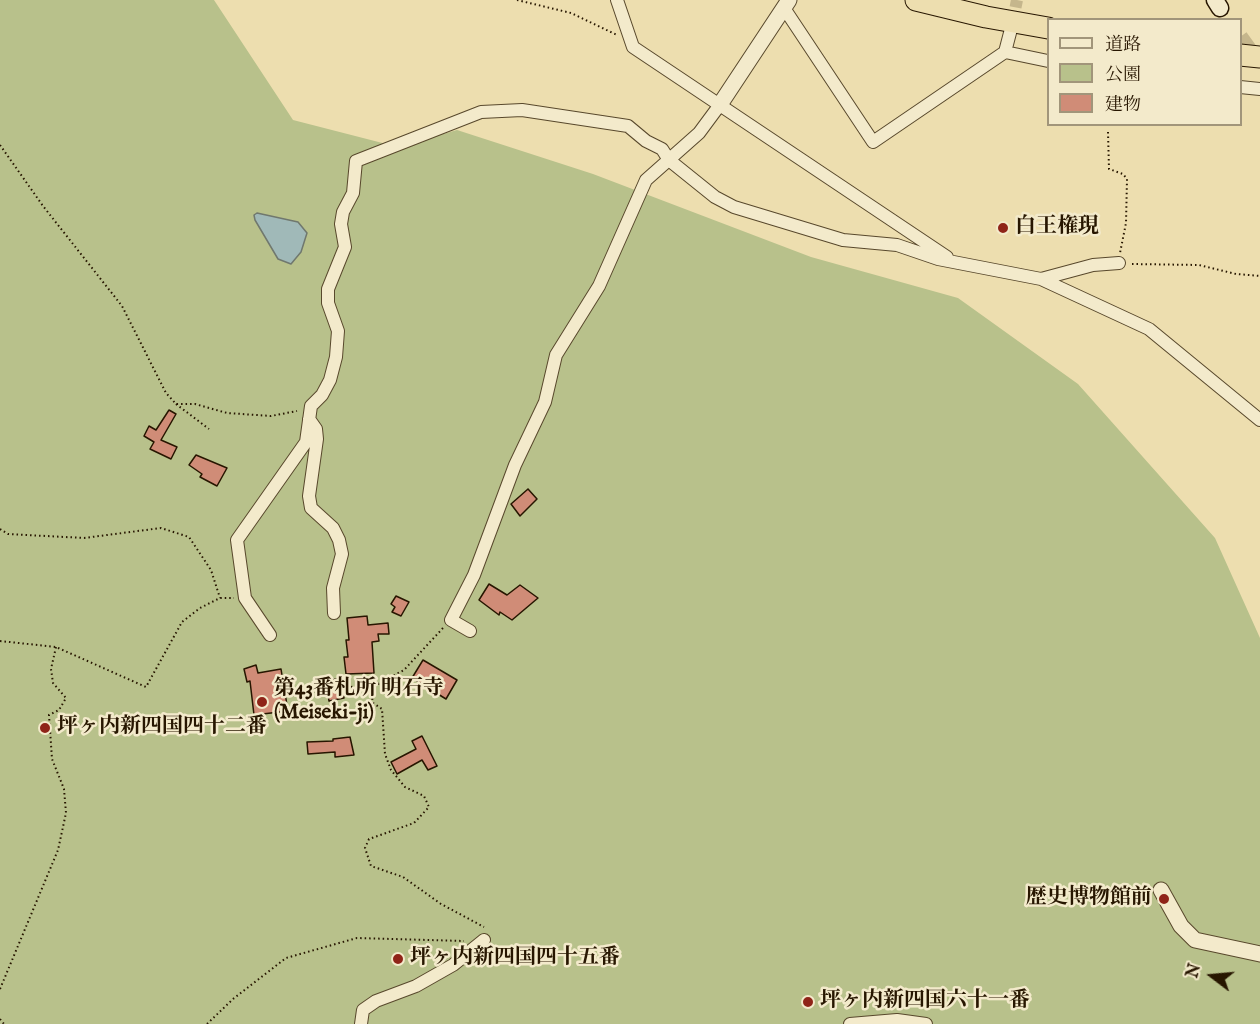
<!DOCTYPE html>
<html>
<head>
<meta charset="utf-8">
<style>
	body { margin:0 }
	#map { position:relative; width:1260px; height:1024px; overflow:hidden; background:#eddeaf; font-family:"IM FELL English","Noto Serif JP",serif }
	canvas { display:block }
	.legend { position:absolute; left:1047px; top:18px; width:195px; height:108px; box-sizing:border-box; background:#f3eacb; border:2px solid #a1957a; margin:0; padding:8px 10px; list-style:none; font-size:18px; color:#271600 }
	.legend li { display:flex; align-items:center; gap:12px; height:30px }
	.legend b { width:30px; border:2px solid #a1957a }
	.north { position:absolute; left:1182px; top:946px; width:60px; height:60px; -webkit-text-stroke:4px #f3eacb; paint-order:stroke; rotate:286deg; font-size:16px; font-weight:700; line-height:24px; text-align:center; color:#271600 }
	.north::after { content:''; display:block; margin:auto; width:21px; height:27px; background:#271600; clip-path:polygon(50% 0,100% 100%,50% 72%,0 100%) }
</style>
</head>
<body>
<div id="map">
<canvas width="1260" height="1024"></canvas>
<ul class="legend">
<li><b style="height:8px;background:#f3eacb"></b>道路</li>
<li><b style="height:16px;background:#b8c18b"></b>公園</li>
<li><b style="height:16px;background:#d08c77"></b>建物</li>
</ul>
<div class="north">N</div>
</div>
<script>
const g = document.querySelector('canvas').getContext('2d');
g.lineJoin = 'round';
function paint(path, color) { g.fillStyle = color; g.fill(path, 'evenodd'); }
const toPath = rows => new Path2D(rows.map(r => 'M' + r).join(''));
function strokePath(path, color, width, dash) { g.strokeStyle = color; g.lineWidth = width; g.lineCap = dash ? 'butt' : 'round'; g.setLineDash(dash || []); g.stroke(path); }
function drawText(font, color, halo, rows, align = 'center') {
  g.font = font + ' "IM FELL English","Noto Serif JP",serif'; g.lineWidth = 5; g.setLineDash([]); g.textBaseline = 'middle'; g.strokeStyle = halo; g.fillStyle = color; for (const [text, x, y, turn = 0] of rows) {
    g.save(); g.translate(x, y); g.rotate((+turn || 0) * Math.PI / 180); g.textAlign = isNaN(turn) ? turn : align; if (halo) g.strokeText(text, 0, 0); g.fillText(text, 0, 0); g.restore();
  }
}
paint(toPath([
	[0,0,214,0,293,120,398,147,457,130,593,174,811,257,958,298,1078,384,1215,538,1260,638,1260,1024,0,1024]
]), '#b8c18b');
const water = toPath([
	[257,213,298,222,307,233,301,252,291,264,278,259,255,220,254,215,257,213]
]);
paint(water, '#a0b9b8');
strokePath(water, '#70786e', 1.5);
const building = toPath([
	[169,410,176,414,161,440,177,447,171,459,150,449,154,442,144,436,149,426,156,430,169,410],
	[196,455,227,468,217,486,200,477,202,474,189,465,196,455],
	[528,489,537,499,520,516,511,504,528,489],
	[489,584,507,595,520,585,538,598,512,620,500,612,499,615,479,600,489,584],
	[396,596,409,602,401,616,392,612,395,607,391,604,396,596],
	[367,616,368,625,388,623,389,634,378,634,379,641,372,642,374,673,346,674,344,657,348,657,346,640,349,640,347,618,367,616],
	[423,660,457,680,446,699,412,678,423,660],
	[256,665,258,673,281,669,288,711,254,715,250,681,247,682,244,669,256,665],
	[341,678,344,698,329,701,326,681,341,678],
	[422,736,437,766,428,770,422,760,397,774,391,762,416,749,412,741,422,736],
	[350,737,354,755,335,757,335,752,308,754,307,742,333,741,333,739,350,737]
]);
paint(building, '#d08c77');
strokePath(building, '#271600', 1.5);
strokePath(toPath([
	[1012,25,1017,0]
]), '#c5b68c', 12, [12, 6]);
strokePath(toPath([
	[1240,37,1258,62]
]), '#c5b68c', 16, [16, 8]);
const minor = toPath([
	[617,0,633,47,947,257],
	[784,8,873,142,1005,52,1011,29],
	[1005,52,1048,61],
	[1240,87,1260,89],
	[1041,279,1093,265,1119,263],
	[309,419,316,429,317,439,309,496,311,508,333,528,339,540,342,554,333,588,334,613],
	[470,631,451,620,474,575,515,465,545,402,556,355,599,286,646,180,699,133,719,106],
	[270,635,245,598,237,540,306,442,311,406,322,395,330,380,336,357,338,331,328,303,328,289,345,247,341,224,343,212,353,193,356,161,481,112,522,110,628,126,646,141,662,149,669,160,715,197,734,207,843,240,897,245,938,259,1041,279,1149,329,1260,420],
	[361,1024,363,1010,376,1001,416,986,453,965,484,940],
	[850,1024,897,1020,926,1024]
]);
const tertiary = toPath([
	[719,106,789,0],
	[1161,890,1181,926,1195,940,1260,954]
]);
const secondary = toPath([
	[1215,0,1220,8]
]);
const motorway = toPath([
	[916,0,986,17,1048,28],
	[1240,55,1260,57]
]);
strokePath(minor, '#58482c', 14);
strokePath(tertiary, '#58482c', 17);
strokePath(secondary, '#271600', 19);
strokePath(motorway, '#271600', 23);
strokePath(toPath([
	[517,0,571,13,617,35],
	[1108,132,1109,169,1123,174,1127,179,1126,223,1120,253],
	[0,145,43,206,122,306,166,393,176,404,195,404,227,413,271,416,297,411],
	[1132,264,1199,265,1236,274,1260,276],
	[176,404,209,429],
	[0,529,8,534,84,538,161,528,189,537,211,570,220,598],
	[0,641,56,647,146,687,182,622,200,608,220,598,234,598],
	[370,685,373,703,382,709,385,754,391,770,405,787,424,796,429,807,414,823,369,839,365,848,371,866,403,877,441,904,484,927],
	[342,688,378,684,404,670,443,628],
	[288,696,327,690],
	[0,989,58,850,66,813,64,789,52,759,49,715,59,710,66,698,53,683,51,669,56,647],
	[0,1019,4,1024],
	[207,1024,233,999,286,958,357,938,464,941]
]), '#271600', 2, [1.5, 3]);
strokePath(minor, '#f3eacb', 12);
strokePath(tertiary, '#f3eacb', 15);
strokePath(secondary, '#f3eacb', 16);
strokePath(motorway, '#eddeaf', 21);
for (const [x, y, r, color] of [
	[1003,228,6,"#8f2418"],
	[262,702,6,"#8f2418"],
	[45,728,6,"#8f2418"],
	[1164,899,6,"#8f2418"],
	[398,959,6,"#8f2418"],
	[808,1002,6,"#8f2418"]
]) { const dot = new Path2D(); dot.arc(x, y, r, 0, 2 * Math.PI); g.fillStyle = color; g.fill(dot); strokePath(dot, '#f3eacb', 2); }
drawText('bold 21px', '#271600', '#f3eacb', [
	["白王権現",1015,228],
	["第43番札所 明石寺",274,690],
	["(Meiseki-ji)",274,714],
	["坪ヶ内新四国四十二番",57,728],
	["歴史博物館前",1152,899,"right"],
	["坪ヶ内新四国四十五番",410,959],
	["坪ヶ内新四国六十一番",820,1002]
], 'left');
</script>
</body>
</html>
